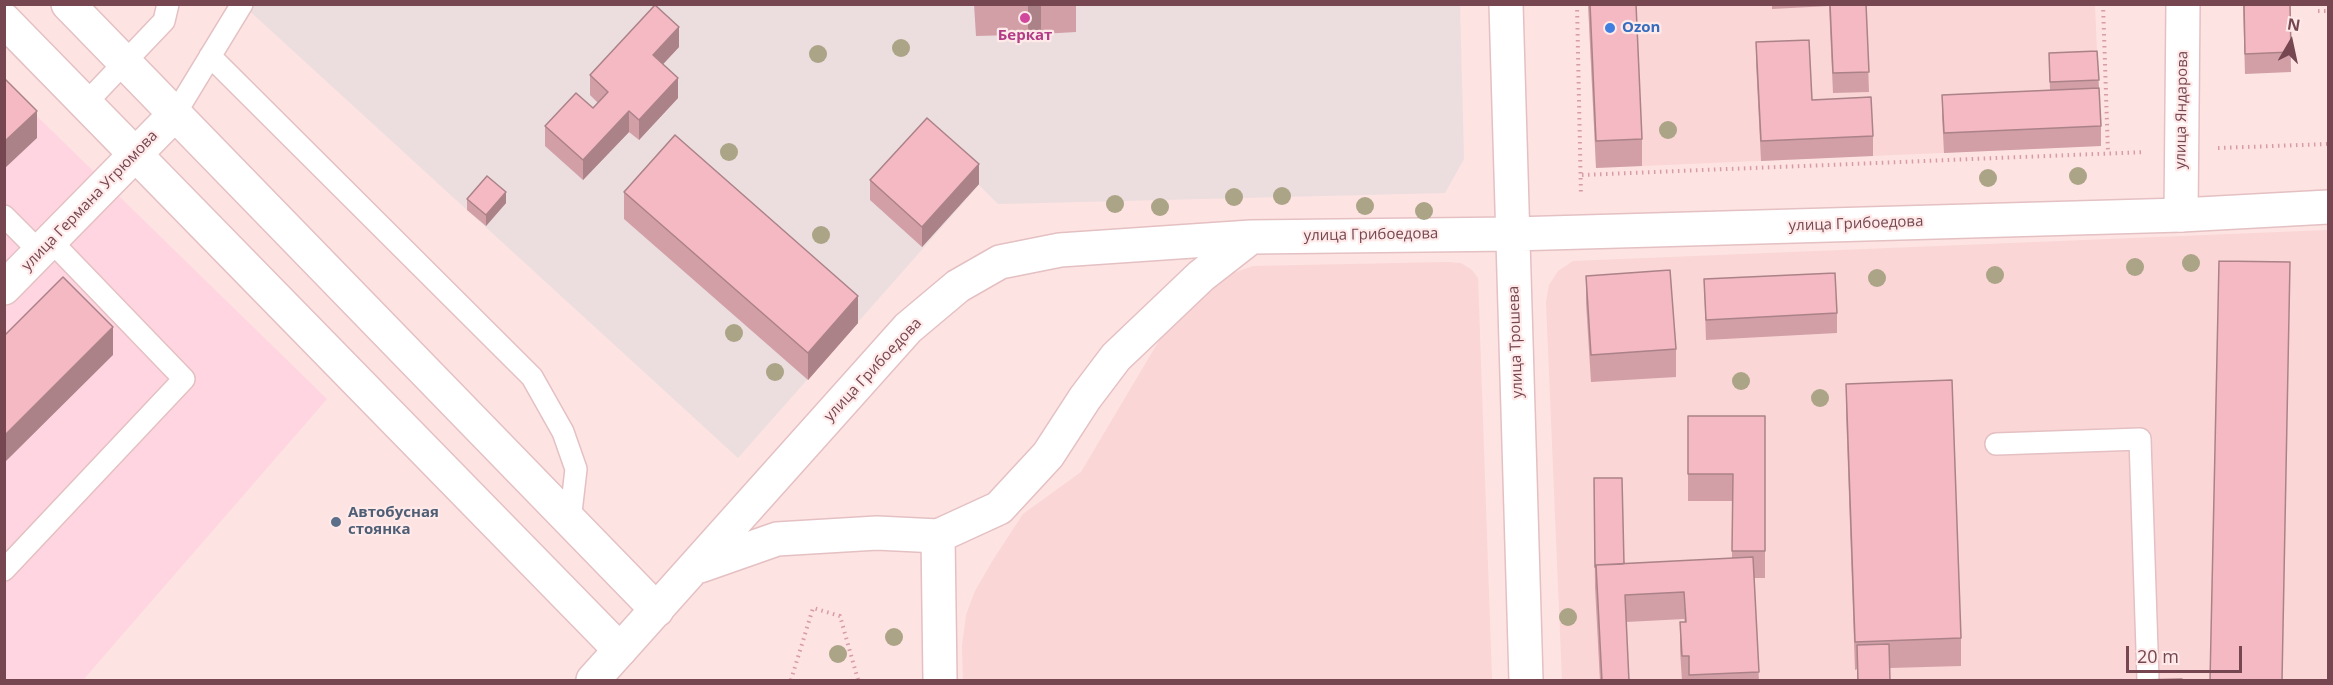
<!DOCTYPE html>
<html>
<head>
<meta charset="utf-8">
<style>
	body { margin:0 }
	#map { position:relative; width:2333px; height:685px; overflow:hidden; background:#fde3e2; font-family:"Open Sans",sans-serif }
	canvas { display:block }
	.frame { position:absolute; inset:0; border:6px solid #764751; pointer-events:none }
	.north { position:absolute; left:2261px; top:12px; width:60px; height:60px; -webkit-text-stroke:4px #ffeae9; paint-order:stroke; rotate:9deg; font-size:16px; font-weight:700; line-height:24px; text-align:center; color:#764751 }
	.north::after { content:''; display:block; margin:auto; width:21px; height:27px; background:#764751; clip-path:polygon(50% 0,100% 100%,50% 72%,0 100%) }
	.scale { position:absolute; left:2126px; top:646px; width:116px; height:27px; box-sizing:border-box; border:3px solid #764751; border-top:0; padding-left:8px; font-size:18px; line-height:21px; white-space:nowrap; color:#764751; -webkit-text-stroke:4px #ffeae9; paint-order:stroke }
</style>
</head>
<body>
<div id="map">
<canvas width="2333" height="685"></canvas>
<div class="frame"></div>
<div class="north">N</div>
<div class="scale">20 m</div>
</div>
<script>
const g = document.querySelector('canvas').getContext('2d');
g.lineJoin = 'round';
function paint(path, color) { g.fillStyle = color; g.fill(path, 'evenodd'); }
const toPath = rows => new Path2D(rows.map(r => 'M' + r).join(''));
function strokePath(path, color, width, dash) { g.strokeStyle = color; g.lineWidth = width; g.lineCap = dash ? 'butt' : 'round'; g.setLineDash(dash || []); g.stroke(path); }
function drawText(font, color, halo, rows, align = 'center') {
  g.font = font + ' "Open Sans",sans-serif'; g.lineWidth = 4.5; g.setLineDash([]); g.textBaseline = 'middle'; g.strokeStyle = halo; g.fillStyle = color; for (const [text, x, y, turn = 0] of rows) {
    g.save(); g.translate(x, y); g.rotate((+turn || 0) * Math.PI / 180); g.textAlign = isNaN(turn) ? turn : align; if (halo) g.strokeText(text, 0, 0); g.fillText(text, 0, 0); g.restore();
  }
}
paint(toPath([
	[1588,5,2095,5,2101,146,1596,168],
	[2328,230,2328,680,1562,680,1546,302,1549,285,1558,271,1573,261],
	[1447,262,1461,263,1472,270,1478,278,1492,680,963,680,962,646,966,615,975,591,993,560,1023,514,1081,472,1179,307,1223,277,1253,266]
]), '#fad6d6');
paint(toPath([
	[4,84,327,399,83,680,5,680]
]), '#fed5e0');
paint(toPath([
	[243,5,1460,5,1464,159,1445,193,998,204,979,185,738,458]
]), '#ecddde');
const service = toPath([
	[210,56,532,377,563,432,576,469,570,521],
	[86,103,164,21,168,4],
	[175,114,242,4],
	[4,216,41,253],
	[1996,444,2140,439,2148,680],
	[4,570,184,379,52,242]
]);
const minor = toPath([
	[2181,215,2183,4],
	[593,680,620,650]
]);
const tertiary = toPath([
	[68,4,657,610],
	[1506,4,1526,680],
	[4,20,620,650,908,328,958,286,1000,262,1060,250,1251,237,1513,234,2181,215,2328,207],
	[4,288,175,114],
	[938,536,940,680],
	[700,566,777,539,877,533,938,536,999,508,1048,455,1085,398,1116,357,1201,276,1251,237]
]);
strokePath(service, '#e4c0c3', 24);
strokePath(minor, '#e4c0c3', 36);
strokePath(tertiary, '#e4c0c3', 36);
strokePath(toPath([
	[1577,4,1581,196],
	[2103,4,2108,153],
	[2318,11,2328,11],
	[2218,148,2328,144],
	[1582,175,2145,152],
	[791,680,813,608,840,616,858,680]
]), '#d89ca6', 4, [1.5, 4.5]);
strokePath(service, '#fff', 21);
strokePath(minor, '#fff', 33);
strokePath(tertiary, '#fff', 33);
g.fillStyle = '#aba486';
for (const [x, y] of [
	[901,48],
	[818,54],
	[1668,130],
	[729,152],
	[2078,176],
	[1988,178],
	[1282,196],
	[1234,197],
	[1115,204],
	[1365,206],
	[1160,207],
	[1424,211],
	[821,235],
	[2191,263],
	[2135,267],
	[1995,275],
	[1877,278],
	[734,333],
	[775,372],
	[1741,381],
	[1820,398],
	[1568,617],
	[894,637],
	[838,654]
]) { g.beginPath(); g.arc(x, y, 9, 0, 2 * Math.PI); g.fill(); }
paint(toPath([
	[974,4,1076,4,1076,32,1041,34,1039,38,1028,42,1014,35,976,36],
	[1588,4,1636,4,1642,139,1642,166,1596,168],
	[1772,4,1876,4,1866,5,1869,92,1833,93,1829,6,1772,9],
	[2243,4,2290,4,2291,72,2245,74],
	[1756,42,1812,100,1873,136,1873,156,1761,161,1756,62],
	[679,47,663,64,678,98,639,140,629,132,583,180,545,146,545,126,593,108,598,103,590,95,590,75],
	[2097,51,2101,126,2101,146,1944,153,1942,115,1942,95,2050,90,2049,53],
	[870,180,979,184,922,247,870,200],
	[624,192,858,323,808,380,624,219],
	[467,199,506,203,486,226,467,210],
	[1586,276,1676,349,1676,377,1591,382,1586,303],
	[1704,279,1837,313,1837,333,1706,340],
	[1846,384,1961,638,1961,666,1890,668,1890,681,1857,681,1857,669,1855,670,1846,411],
	[1688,416,1765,416,1765,578,1754,578,1759,681,1682,681,1680,650,1680,622,1685,622,1684,619,1626,622,1629,681,1600,681,1595,587,1594,478,1624,564,1732,558,1732,501,1688,501]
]), '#d29fa7');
paint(toPath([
	[1028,4,1041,4,1041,34,1039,38,1028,42],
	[679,27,679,47,653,75,653,55],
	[678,78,678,98,639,140,639,120],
	[37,111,37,138,4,169,4,142],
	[629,111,629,132,583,180,583,160],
	[979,164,979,184,922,247,922,227],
	[506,192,506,203,486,226,486,215],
	[858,296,858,323,808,380,808,353],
	[113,327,113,355,4,463,4,436]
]), '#ab8288');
const building = toPath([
	[1590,4,1636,4,1642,139,1596,141,1590,4],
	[1830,4,1866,4,1869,72,1833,73,1830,4],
	[2244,4,2290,4,2291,52,2245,54,2244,4],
	[655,5,679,27,653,55,678,78,639,120,629,111,583,160,545,126,576,93,593,108,608,92,590,75,655,5],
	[1809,40,1812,100,1871,97,1873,136,1761,141,1756,42,1809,40],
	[2097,51,2099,80,2050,82,2049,53,2097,51],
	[4,78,37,111,4,142,4,78],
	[2099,88,2101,126,1944,133,1942,95,2099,88],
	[927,118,979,164,922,227,870,180,927,118],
	[675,135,858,296,808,353,624,192,675,135],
	[487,176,506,192,486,215,467,199,487,176],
	[2219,261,2290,262,2282,681,2210,681,2219,261],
	[1670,270,1676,349,1591,355,1586,276,1670,270],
	[1835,273,1837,313,1706,320,1704,279,1835,273],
	[63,277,113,327,4,436,4,336,63,277],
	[1952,380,1961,638,1855,642,1846,384,1952,380],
	[1688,416,1765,416,1765,551,1732,551,1733,474,1688,474,1688,416],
	[1594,478,1622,478,1624,564,1596,565,1595,567,1594,478],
	[1753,557,1759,672,1689,675,1689,656,1682,656,1680,622,1686,622,1684,592,1625,595,1629,681,1602,681,1596,565,1753,557],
	[1889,644,1890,681,1858,681,1857,645,1889,644],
	[2182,679,2182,681,2100,681,2182,679]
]);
paint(building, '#f4b9c2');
strokePath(building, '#ab8288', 1.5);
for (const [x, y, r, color] of [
	[1025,18,6,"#d1479c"],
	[1610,28,6,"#3f7fe0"],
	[336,522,6,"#5c6f8a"]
]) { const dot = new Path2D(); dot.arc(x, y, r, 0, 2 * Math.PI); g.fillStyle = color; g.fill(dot); strokePath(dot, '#ffeae9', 2); }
drawText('bold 15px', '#366cbe', '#ffeae9', [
	["Ozon",1622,28]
], 'left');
drawText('bold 15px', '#b23c85', '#ffeae9', [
	["Беркат",1025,36]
]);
drawText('15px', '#764751', '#ffeae9', [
	["улица Яндарова",2182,110,-89],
	["улица Германа Угрюмова",90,201,-46],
	["улица Грибоедова",1856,224,-2],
	["улица Грибоедова",1371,235,-1],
	["улица Трошева",1516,342,-92],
	["улица Грибоедова",873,370,-47]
]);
drawText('bold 15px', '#4e5e75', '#ffeae9', [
	["Автобусная",348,513],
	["стоянка",348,530]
], 'left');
</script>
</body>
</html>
